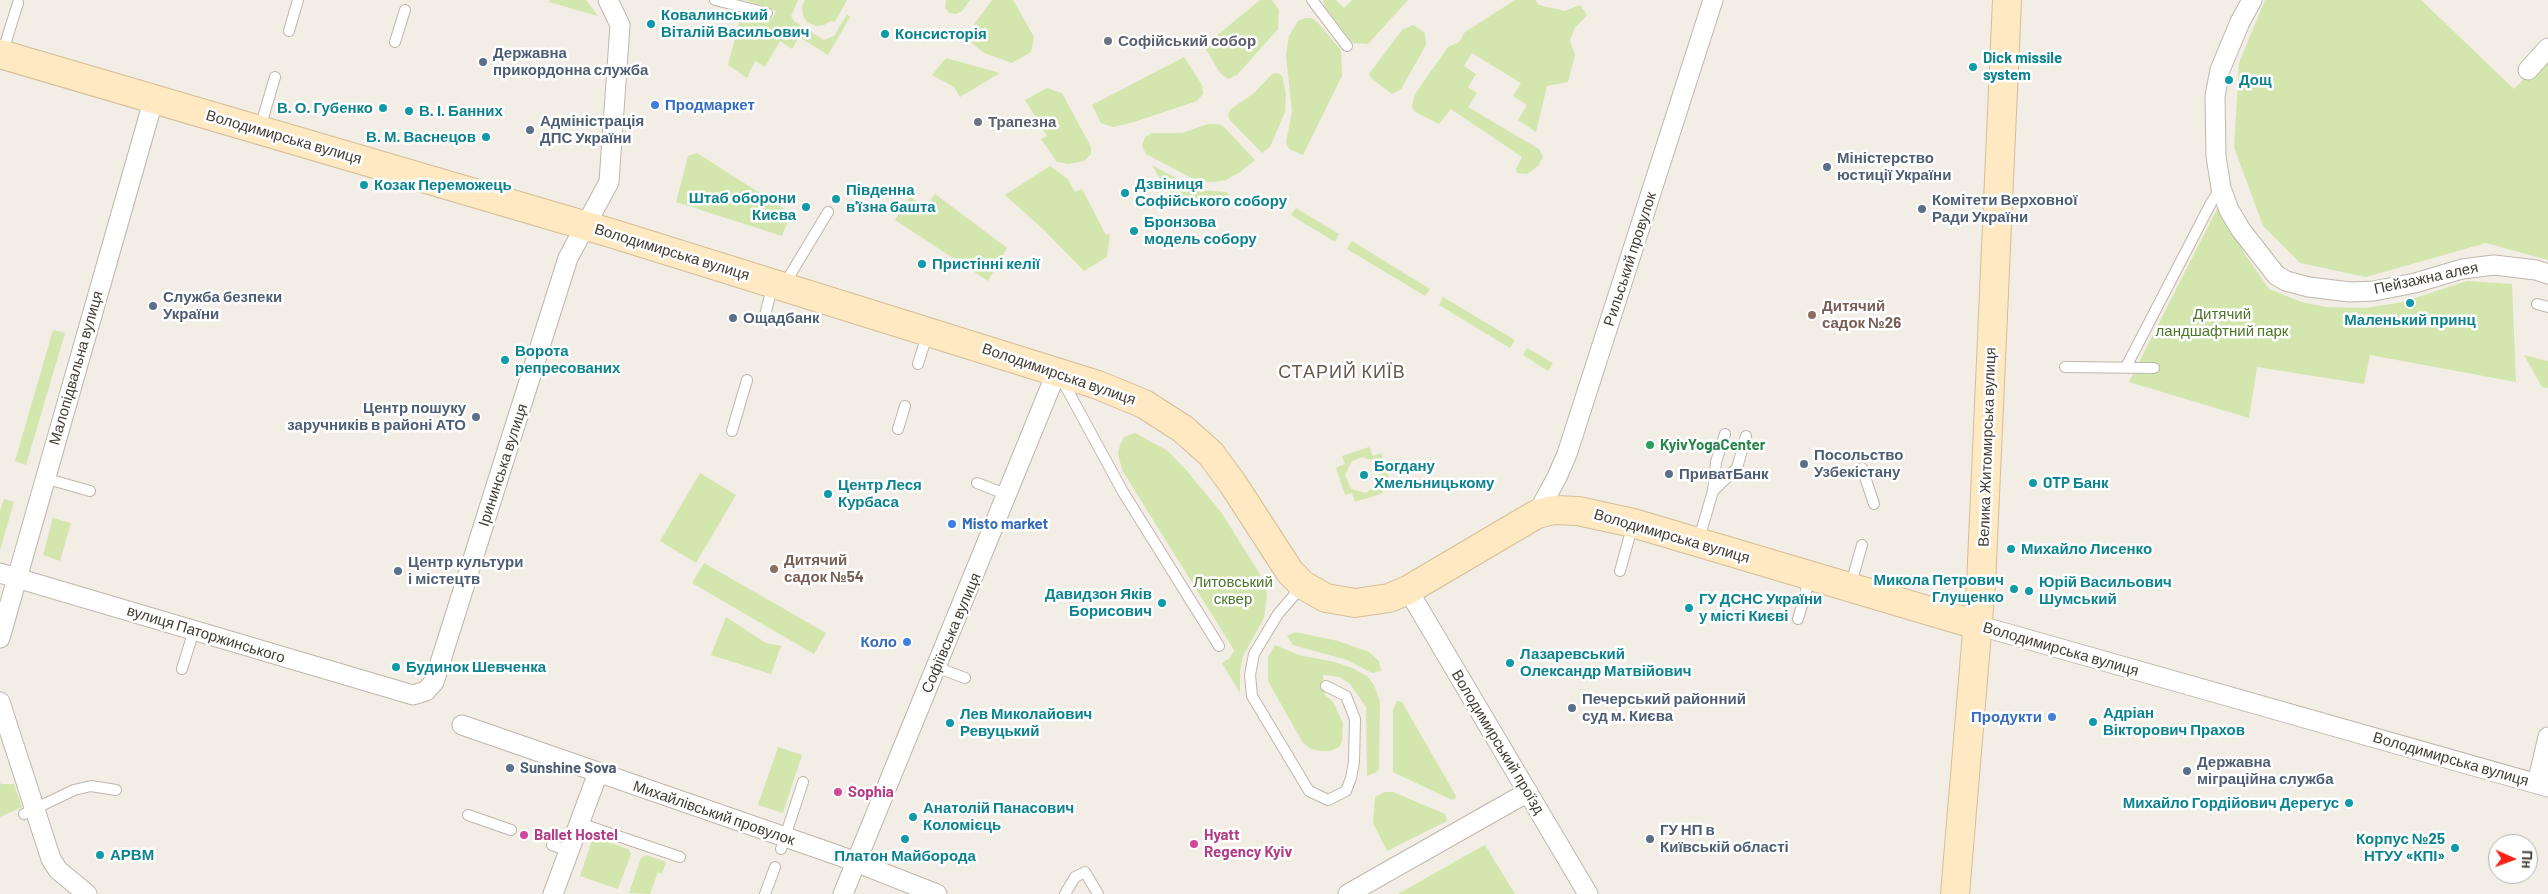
<!DOCTYPE html>
<html>
<head>
<meta charset="utf-8">
<style>
	body { margin:0 }
	#map { position:relative; width:2548px; height:894px; overflow:hidden; background:#f2ede5; font-family:Barlow,sans-serif }
	canvas { display:block }
	.north { position:absolute; left:2488px; top:834px; width:50px; height:50px; box-sizing:border-box; background:#fff; border:1px solid #b4b1ae; border-radius:50%; rotate:92deg; font-size:14px; font-weight:700; line-height:20px; text-align:center; color:#443d35 }
	.north::after { content:''; display:block; margin:auto; width:18px; height:22px; background:#f72117; clip-path:polygon(50% 0,100% 100%,50% 72%,0 100%) }
</style>
</head>
<body>
<div id="map">
<canvas width="2548" height="894"></canvas>
<div class="north">Пн</div>
</div>
<script>
const g = document.querySelector('canvas').getContext('2d');
g.lineJoin = 'round';
function paint(path, color) { g.fillStyle = color; g.fill(path, 'evenodd'); }
const toPath = rows => new Path2D(rows.map(r => 'M' + r).join(''));
function strokePath(path, color, width, dash) { g.strokeStyle = color; g.lineWidth = width; g.lineCap = dash ? 'butt' : 'round'; g.setLineDash(dash || []); g.stroke(path); }
function drawText(font, color, halo, rows, align = 'center') {
  g.font = font + ' Barlow,sans-serif'; g.lineWidth = 5; g.setLineDash([]); g.textBaseline = 'middle'; g.strokeStyle = halo; g.fillStyle = color; for (const [text, x, y, turn = 0] of rows) {
    g.save(); g.translate(x, y); g.rotate((+turn || 0) * Math.PI / 180); g.textAlign = isNaN(turn) ? turn : align; if (halo) g.strokeText(text, 0, 0); g.fillText(text, 0, 0); g.restore();
  }
}
paint(toPath([
	[550,0,586,0,598,16,549,2],
	[745,0,798,0,791,16,794,21,824,40,834,36,847,14,850,17,828,55,799,37,792,49,780,41,765,67,755,61,747,78,728,65,742,12,773,18,776,11],
	[805,0,847,0,835,22,831,21,824,25,816,26,808,23,803,16,802,6],
	[946,0,970,0,962,11,956,14,949,13,945,8],
	[992,0,1013,0,1034,37,1031,52,1012,63,984,53,973,44,970,39,975,23],
	[1260,0,1272,0,1279,10,1278,29,1237,75,1228,79,1220,73,1204,46],
	[1323,0,1336,0,1344,8,1352,0,1408,0,1368,44,1353,43,1325,8],
	[1515,0,1535,0,1539,5,1565,11,1580,5,1587,15,1574,29,1570,41,1575,55,1568,82,1547,86,1536,132,1518,120,1527,105,1513,96,1521,83,1472,53,1464,66,1476,74,1468,87,1477,93,1468,107,1539,149,1543,157,1538,166,1527,174,1517,173,1516,169,1522,157,1451,109,1439,124,1415,112,1412,106,1415,94,1448,47,1459,42,1465,32],
	[2265,0,2421,0,2514,89,2548,54,2548,260,2486,243,2366,277,2300,263,2263,226,2234,147,2239,63],
	[1306,18,1312,18,1318,23,1341,50,1342,76,1303,155,1289,149,1286,142,1292,112,1286,55,1289,36,1298,21],
	[1413,25,1425,33,1426,45,1401,89,1392,94,1372,79,1369,74,1402,30],
	[1184,57,1202,85,1203,94,1197,101,1134,122,1113,127,1101,123,1092,105],
	[946,58,1000,73,960,97,954,87,932,75],
	[1277,73,1282,76,1286,93,1285,112,1270,147,1262,153,1229,119,1228,114,1231,109,1254,93,1272,74],
	[1047,88,1062,93,1091,147,1091,154,1084,161,1069,164,1057,162,1041,139,1047,136,1025,100],
	[1208,124,1218,124,1224,127,1255,160,1240,172,1226,180,1214,182,1197,181,1146,154,1142,146,1145,137,1152,133,1182,133],
	[697,153,791,213,782,236,676,202,688,156],
	[1152,165,1198,190,1226,192,1230,195,1185,206,1186,201,1170,196],
	[1050,166,1068,179,1075,192,1082,189,1106,235,1110,234,1107,257,1084,271,1045,231,1005,195],
	[935,194,1007,248,988,281,895,220,910,197,926,207],
	[2220,203,2244,253,2269,289,2301,302,2326,307,2365,308,2403,302,2467,281,2512,284,2516,382,2370,355,2364,384,2257,367,2249,418,2129,382],
	[1296,208,1339,234,1335,242,1291,215],
	[1352,241,1430,289,1425,296,1347,249],
	[1443,297,1515,340,1510,348,1439,305],
	[53,330,65,333,26,465,15,461],
	[1527,348,1553,363,1548,371,1523,355],
	[2524,355,2548,361,2548,388,2542,387],
	[1135,433,1168,451,1187,471,1221,512,1266,584,1267,596,1264,618,1243,656,1240,671,1240,693,1222,663,1230,658,1234,650,1122,470,1118,453,1120,445,1124,437],
	[1369,447,1373,456,1381,453,1390,482,1380,485,1383,493,1355,502,1352,493,1345,495,1336,468,1345,464,1342,456],
	[1362,457,1372,460,1381,473,1379,483,1366,493,1351,489,1345,475,1352,461],
	[700,473,736,495,696,563,660,541],
	[4,499,14,502,0,550,0,511],
	[53,518,71,523,60,561,43,555],
	[704,563,826,633,814,654,692,583],
	[726,617,766,643,781,646,771,674,711,655],
	[1295,632,1338,641,1369,652,1379,661,1381,671,1372,673,1347,660,1293,645,1287,636],
	[1275,645,1299,655,1335,662,1352,668,1367,676,1374,685,1380,701,1379,769,1376,772,1367,776,1366,707,1350,684,1340,677,1323,675,1325,695,1333,702,1343,723,1342,741,1339,747,1330,751,1321,751,1311,749,1303,743,1268,681,1268,657],
	[1397,701,1402,702,1456,796,1455,799,1452,800,1393,772,1393,710],
	[778,747,802,755,783,813,758,805],
	[0,782,1,784,14,784,22,807,0,817],
	[1385,792,1393,792,1445,814,1447,821,1387,851,1373,823,1375,797],
	[593,837,628,849,631,854,618,889,580,876],
	[1485,845,1515,894,1398,894,1456,861],
	[646,855,666,862,662,874,658,872,650,894,629,893,641,858]
]), '#d3e6ae');
const lane = toPath([
	[715,0,767,13],
	[1312,0,1347,46],
	[289,31,298,0],
	[395,42,405,10],
	[2,54,18,3],
	[260,128,275,77],
	[784,285,828,212],
	[2537,304,2548,307],
	[764,319,773,284],
	[918,364,928,332],
	[2065,367,2154,368],
	[2126,367,2211,203,2221,188],
	[1061,378,1123,492,1219,646],
	[898,429,905,406],
	[732,431,747,380],
	[1862,468,1874,504],
	[44,478,90,491],
	[977,483,1008,495],
	[1713,491,1737,468,1746,436],
	[1698,542,1713,491,1716,462,1725,434],
	[1620,571,1633,524],
	[1303,585,1278,614,1254,654,1250,675,1252,696,1309,791,1328,800,1346,791,1351,778,1354,762,1355,719,1346,696,1326,686],
	[1850,587,1862,545],
	[1798,619,1810,577],
	[936,667,965,678],
	[182,669,194,630],
	[24,814,74,790,91,786,116,790],
	[468,815,511,830],
	[579,823,680,857],
	[552,845,569,851],
	[781,849,803,782],
	[765,894,775,867],
	[1065,894,1075,877,1085,872,1098,894]
]);
const street = toPath([
	[2252,0,2240,22,2220,70,2215,96,2216,156,2221,188,2229,210,2241,230,2276,275,2286,281,2309,287,2350,292,2374,291,2415,283,2462,269,2494,265,2536,270,2548,274],
	[2528,70,2548,48],
	[1537,514,1557,477,1567,454,1713,0],
	[0,573,413,695,426,691,434,682,568,258,609,182,620,25,608,0],
	[1408,590,1588,894],
	[1977,625,2548,787],
	[0,638,154,98],
	[0,702,51,859,58,870,87,894],
	[462,725,840,856,937,894],
	[2537,784,2548,737],
	[553,894,598,773],
	[843,894,1057,371],
	[1348,894,1528,792]
]);
const secondary = toPath([
	[0,54,614,234,1098,385,1144,404,1183,429,1211,454,1233,484,1290,572,1303,585,1326,598,1355,603,1389,598,1408,590,1537,514,1554,510,1578,511,1633,523,1977,625],
	[1955,894,1981,585,2007,0]
]);
strokePath(lane, '#c0b6ab', 12);
strokePath(street, '#c0b6ab', 21);
strokePath(secondary, '#d5be97', 30);
strokePath(lane, '#fff', 10);
strokePath(street, '#fff', 19);
strokePath(secondary, '#fee9c3', 28);
for (const [x, y, r, color] of [
	[651,24,5,"#0f9aa8"],
	[885,34,5,"#0f9aa8"],
	[1108,41,5,"#6b7280"],
	[483,62,5,"#5c6f8a"],
	[1973,67,5,"#0f9aa8"],
	[2229,80,5,"#0f9aa8"],
	[655,105,5,"#3f7fe0"],
	[383,108,5,"#0f9aa8"],
	[409,111,5,"#0f9aa8"],
	[978,122,5,"#6b7280"],
	[530,130,5,"#5c6f8a"],
	[486,137,5,"#0f9aa8"],
	[1827,167,5,"#5c6f8a"],
	[364,185,5,"#0f9aa8"],
	[1125,193,5,"#0f9aa8"],
	[836,199,5,"#0f9aa8"],
	[806,207,5,"#0f9aa8"],
	[1922,209,5,"#5c6f8a"],
	[1134,231,5,"#0f9aa8"],
	[922,264,5,"#0f9aa8"],
	[2410,303,5,"#0f9aa8"],
	[153,306,5,"#5c6f8a"],
	[1812,315,5,"#8d6e63"],
	[733,318,5,"#5c6f8a"],
	[505,360,5,"#0f9aa8"],
	[476,417,5,"#5c6f8a"],
	[1650,445,5,"#2e9e5b"],
	[1804,464,5,"#5c6f8a"],
	[1669,474,5,"#5c6f8a"],
	[1364,475,5,"#0f9aa8"],
	[2033,483,5,"#0f9aa8"],
	[828,494,5,"#0f9aa8"],
	[952,524,5,"#3f7fe0"],
	[2011,549,5,"#0f9aa8"],
	[774,569,5,"#8d6e63"],
	[398,571,5,"#5c6f8a"],
	[2014,589,5,"#0f9aa8"],
	[2029,591,5,"#0f9aa8"],
	[1162,603,5,"#0f9aa8"],
	[1689,608,5,"#0f9aa8"],
	[907,642,5,"#3f7fe0"],
	[1510,663,5,"#0f9aa8"],
	[396,667,5,"#0f9aa8"],
	[1572,708,5,"#5c6f8a"],
	[2052,717,5,"#3f7fe0"],
	[2093,722,5,"#0f9aa8"],
	[950,723,5,"#0f9aa8"],
	[510,768,5,"#5c6f8a"],
	[2187,771,5,"#5c6f8a"],
	[838,792,5,"#d1479c"],
	[2349,803,5,"#0f9aa8"],
	[913,817,5,"#0f9aa8"],
	[524,835,5,"#d1479c"],
	[905,839,5,"#0f9aa8"],
	[1650,839,5,"#5c6f8a"],
	[1194,844,5,"#d1479c"],
	[2455,848,5,"#0f9aa8"],
	[100,855,5,"#0f9aa8"]
]) { const dot = new Path2D(); dot.arc(x, y, r, 0, 2 * Math.PI); g.fillStyle = color; g.fill(dot); strokePath(dot, '#fff', 2); }
drawText('bold 15px', '#0d838f', '#fff', [
	["Ковалинський",661,15],
	["Віталій Васильович",661,32],
	["Консисторія",895,34],
	["Dick missile",1983,58],
	["system",1983,75],
	["Дощ",2239,80],
	["В. О. Губенко",373,108,"right"],
	["В. І. Банних",419,111],
	["В. М. Васнецов",476,137,"right"],
	["Дзвіниця",1135,184],
	["Софійського собору",1135,201],
	["Козак Переможець",374,185],
	["Південна",846,190],
	["в'їзна башта",846,207],
	["Штаб оборони",796,198,"right"],
	["Києва",796,215,"right"],
	["Бронзова",1144,222],
	["модель собору",1144,239],
	["Пристінні келії",932,264],
	["Маленький принц",2410,320,"center"],
	["Ворота",515,351],
	["репресованих",515,368],
	["Богдану",1374,466],
	["Хмельницькому",1374,483],
	["OTP Банк",2043,483],
	["Центр Леся",838,485],
	["Курбаса",838,502],
	["Михайло Лисенко",2021,549],
	["Микола Петрович",2004,580,"right"],
	["Глущенко",2004,597,"right"],
	["Юрій Васильович",2039,582],
	["Шумський",2039,599],
	["Давидзон Яків",1152,594,"right"],
	["Борисович",1152,611,"right"],
	["ГУ ДСНС України",1699,599],
	["у місті Києві",1699,616],
	["Лазаревський",1520,654],
	["Олександр Матвійович",1520,671],
	["Будинок Шевченка",406,667],
	["Адріан",2103,713],
	["Вікторович Прахов",2103,730],
	["Лев Миколайович",960,714],
	["Ревуцький",960,731],
	["Михайло Гордійович Дерегус",2339,803,"right"],
	["Анатолій Панасович",923,808],
	["Коломієць",923,825],
	["Корпус №25",2445,839,"right"],
	["НТУУ «КПІ»",2445,856,"right"],
	["АРВМ",110,855],
	["Платон Майборода",905,856,"center"]
], 'left');
drawText('bold 15px', '#5b616d', '#fff', [
	["Софійський собор",1118,41],
	["Трапезна",988,122]
], 'left');
drawText('bold 15px', '#4e5e75', '#fff', [
	["Державна",493,53],
	["прикордонна служба",493,70],
	["Адміністрація",540,121],
	["ДПС України",540,138],
	["Міністерство",1837,158],
	["юстиції України",1837,175],
	["Комітети Верховної",1932,200],
	["Ради України",1932,217],
	["Служба безпеки",163,297],
	["України",163,314],
	["Ощадбанк",743,318],
	["Центр пошуку",466,408,"right"],
	["заручників в районі АТО",466,425,"right"],
	["Посольство",1814,455],
	["Узбекістану",1814,472],
	["ПриватБанк",1679,474],
	["Центр культури",408,562],
	["і містецтв",408,579],
	["Печерський районний",1582,699],
	["суд м. Києва",1582,716],
	["Державна",2197,762],
	["міграційна служба",2197,779],
	["Sunshine Sova",520,768],
	["ГУ НП в",1660,830],
	["Київській області",1660,847]
], 'left');
drawText('bold 15px', '#366cbe', '#fff', [
	["Продмаркет",665,105],
	["Misto market",962,524],
	["Коло",897,642,"right"],
	["Продукти",2042,717,"right"]
], 'left');
drawText('15px', '#443d35', '#fff', [
	["Володимирська вулиця",284,137,16],
	["Володимирська вулиця",672,252,17],
	["Рильський провулок",1630,259,-72],
	["Пейзажна алея",2426,278,-12],
	["Малопідвальна вулиця",76,368,-74],
	["Володимирська вулиця",1059,374,19],
	["Велика Житомирська вулиця",1987,447,-88],
	["Ірининська вулиця",503,465,-72],
	["Володимирська вулиця",1672,536,16],
	["Софіївська вулиця",951,633,-67],
	["вулиця Паторжинського",206,634,17],
	["Володимирська вулиця",2061,649,16],
	["Володимирський проїзд",1498,742,59],
	["Володимирська вулиця",2451,759,16],
	["Михайлівський провулок",714,813,19]
]);
drawText('bold 15px', '#785e54', '#fff', [
	["Дитячий",1822,306],
	["садок №26",1822,323],
	["Дитячий",784,560],
	["садок №54",784,577]
], 'left');
drawText('15px', '#4e7529', '#fff', [
	["Дитячий",2222,314],
	["ландшафтний парк",2222,331],
	["Литовський",1233,582],
	["сквер",1233,599]
]);
drawText('bold 15px', '#27864d', '#fff', [
	["KyivYogaCenter",1660,445]
], 'left');
drawText('bold 15px', '#b23c85', '#fff', [
	["Sophia",848,792],
	["Ballet Hostel",534,835],
	["Hyatt",1204,835],
	["Regency Kyiv",1204,852]
], 'left');
g.letterSpacing = '1px';
drawText('18px', '#67594c', '#fff', [
	["СТАРИЙ КИЇВ",1342,372]
]);
g.letterSpacing = '0px';
</script>
</body>
</html>
